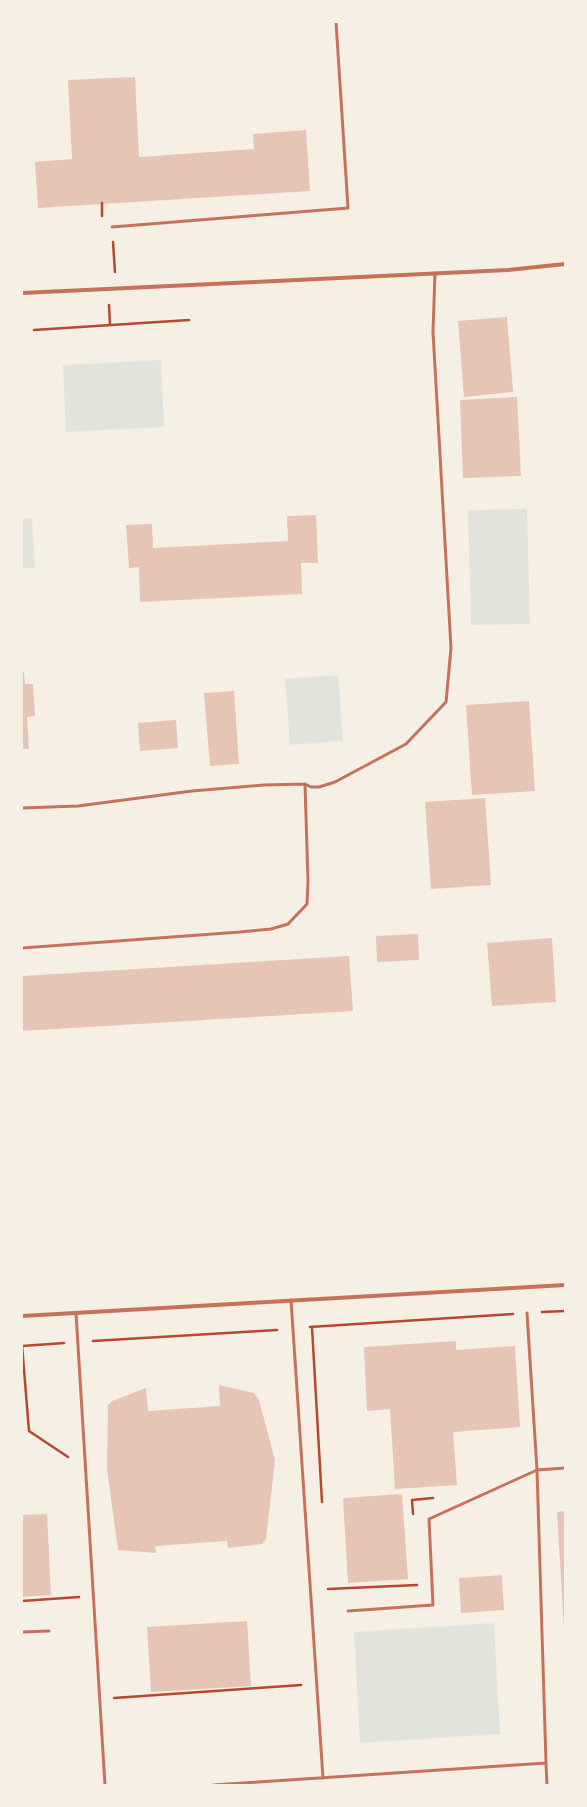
<!DOCTYPE html>
<html>
<head>
<meta charset="utf-8">
<style>
	body { margin:0 }
	#map { position:relative; width:587px; height:1807px; overflow:hidden; background:#f6efe4; font-family:"Alegreya Sans",sans-serif }
	canvas { display:block }
	.frame { position:absolute; inset:0; border:23px solid #f6efe4; pointer-events:none }
</style>
</head>
<body>
<div id="map">
<canvas width="587" height="1807"></canvas>
<div class="frame"></div>
</div>
<script>
const g = document.querySelector('canvas').getContext('2d');
g.lineJoin = 'round';
function paint(path, color) { g.fillStyle = color; g.fill(path, 'evenodd'); }
const toPath = rows => new Path2D(rows.map(r => 'M' + r).join(''));
function strokePath(path, color, width, dash) { g.strokeStyle = color; g.lineWidth = width; g.lineCap = dash ? 'butt' : 'round'; g.setLineDash(dash || []); g.stroke(path); }
paint(toPath([
	[161,360,164,427,66,432,63,365],
	[527,509,530,624,471,625,468,510],
	[32,518,35,568,22,568,22,519],
	[338,675,343,741,290,745,285,679],
	[494,1623,500,1734,360,1743,354,1632]
]), '#e2e4dc');
paint(toPath([
	[135,77,139,157,254,149,253,134,306,130,310,191,38,208,35,162,72,159,68,80],
	[507,317,513,392,464,397,458,321],
	[517,397,521,476,463,478,460,400],
	[316,515,318,563,301,563,302,594,140,602,139,567,129,568,126,525,152,524,153,548,288,541,287,516],
	[22,672,24,672,25,684,33,684,35,716,27,717,29,749,22,749],
	[234,691,239,764,210,766,204,693],
	[529,701,535,791,472,795,466,705],
	[176,720,178,748,140,751,138,723],
	[485,798,491,885,431,889,425,802],
	[418,934,419,960,377,962,376,936],
	[552,938,556,1002,492,1006,487,943],
	[349,956,353,1011,22,1031,22,976],
	[456,1341,456,1350,515,1346,520,1427,453,1432,457,1485,395,1489,390,1409,367,1411,364,1347],
	[219,1385,254,1393,259,1400,275,1460,266,1539,262,1544,228,1548,227,1541,155,1546,156,1553,118,1550,107,1469,108,1405,112,1401,146,1388,148,1411,220,1406],
	[402,1494,408,1579,348,1583,343,1498],
	[565,1511,565,1629,564,1629,557,1512],
	[47,1514,51,1595,22,1597,22,1515],
	[502,1575,504,1610,461,1613,459,1578],
	[247,1621,251,1686,151,1692,147,1627]
]), '#e6c5b7');
strokePath(toPath([
	[102,203,102,216],
	[113,242,115,272],
	[109,305,110,325],
	[34,330,189,320],
	[542,1312,565,1311],
	[310,1327,513,1314],
	[312,1327,322,1502],
	[93,1341,277,1330],
	[22,1345,29,1431,68,1457],
	[22,1346,64,1343],
	[413,1514,412,1500,433,1498],
	[328,1589,417,1585],
	[22,1601,79,1597],
	[114,1698,301,1685]
]), '#b5482f', 2.5);
strokePath(toPath([
	[112,227,348,208,336,22],
	[22,808,78,806,192,791,264,785,305,784,311,787,319,787,335,782,406,744,446,702,451,648,433,332,435,273],
	[22,948,240,932,271,929,288,924,307,904,308,881,305,784],
	[291,1300,323,1778],
	[76,1313,105,1785],
	[527,1313,537,1470,546,1763],
	[348,1611,433,1605,429,1519,537,1470,565,1468],
	[22,1632,49,1631],
	[213,1785,546,1763,547,1785]
]), '#c5725c', 3);
strokePath(toPath([
	[22,293,508,270,565,264],
	[22,1316,565,1285]
]), '#c5725c', 4);
</script>
</body>
</html>
